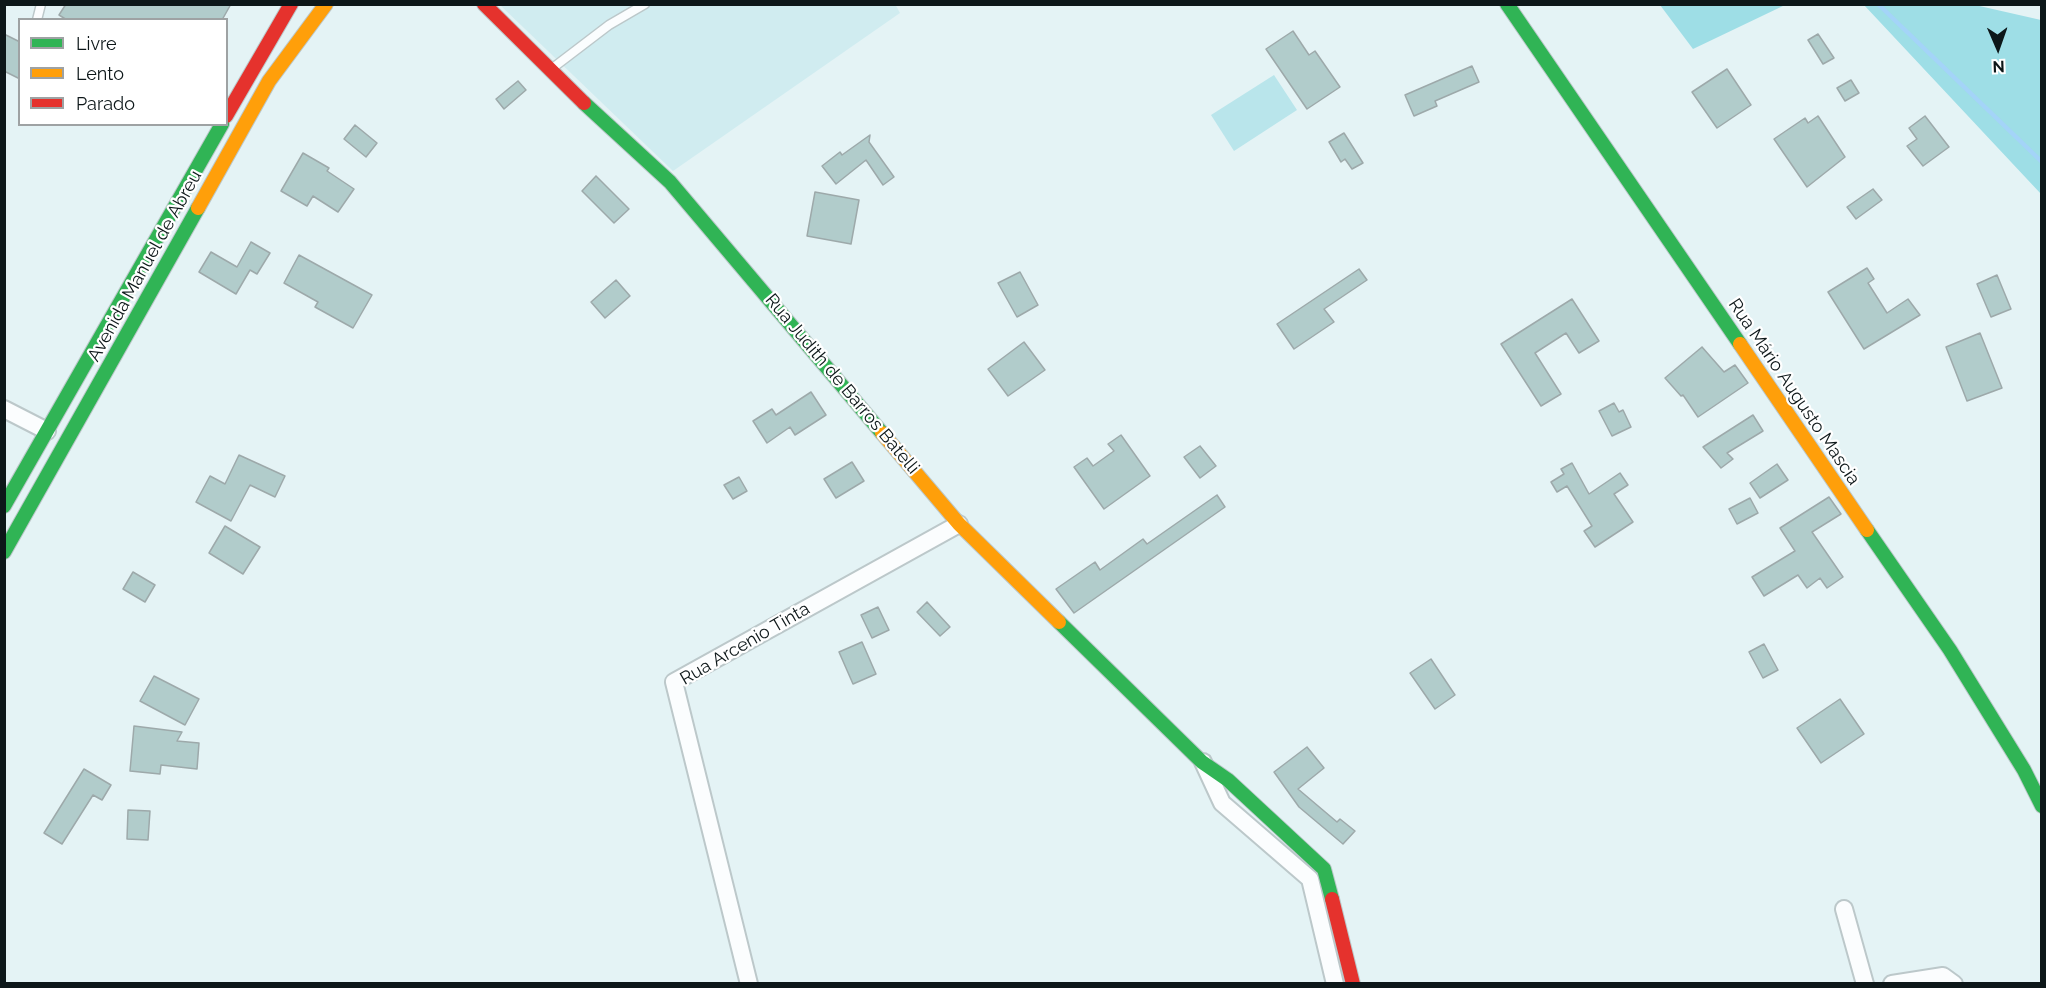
<!DOCTYPE html>
<html>
<head>
<meta charset="utf-8">
<style>
	body { margin:0 }
	#map { position:relative; width:2046px; height:988px; overflow:hidden; background:#e4f3f5; font-family:Raleway,sans-serif }
	canvas { display:block }
	.frame { position:absolute; inset:0; border:6px solid #0d1719; pointer-events:none }
	.legend { position:absolute; left:18px; top:18px; width:210px; height:108px; box-sizing:border-box; background:#fff; border:2px solid #9ea2a3; margin:0; padding:8px 10px; list-style:none; font-size:18px; color:#0d1719 }
	.legend li { display:flex; align-items:center; gap:12px; height:30px }
	.legend b { width:30px; border:2px solid #9ea2a3 }
	.north { position:absolute; left:1968px; top:18px; width:60px; height:60px; -webkit-text-stroke:4px #fff; paint-order:stroke; rotate:178deg; font-size:16px; font-weight:700; line-height:24px; text-align:center; color:#0d1719 }
	.north::after { content:''; display:block; margin:auto; width:21px; height:27px; background:#0d1719; clip-path:polygon(50% 0,100% 100%,50% 72%,0 100%) }
</style>
</head>
<body>
<div id="map">
<canvas width="2046" height="988"></canvas>
<div class="frame"></div>
<ul class="legend">
<li><b style="height:8px;background:#30b455"></b>Livre</li>
<li><b style="height:8px;background:#ff9f0a"></b>Lento</li>
<li><b style="height:8px;background:#e5322d"></b>Parado</li>
</ul>
<div class="north">N</div>
</div>
<script>
const g = document.querySelector('canvas').getContext('2d');
g.lineJoin = 'round';
function paint(path, color) { g.fillStyle = color; g.fill(path, 'evenodd'); }
const toPath = rows => new Path2D(rows.map(r => 'M' + r).join(''));
function strokePath(path, color, width, dash) { g.strokeStyle = color; g.lineWidth = width; g.lineCap = dash ? 'butt' : 'round'; g.setLineDash(dash || []); g.stroke(path); }
function drawText(font, color, halo, rows, align = 'center') {
  g.font = font + ' Raleway,sans-serif'; g.lineWidth = 4.5; g.setLineDash([]); g.textBaseline = 'middle'; g.strokeStyle = halo; g.fillStyle = color; for (const [text, x, y, turn = 0] of rows) {
    g.save(); g.translate(x, y); g.rotate((+turn || 0) * Math.PI / 180); g.textAlign = isNaN(turn) ? turn : align; if (halo) g.strokeText(text, 0, 0); g.fillText(text, 0, 0); g.restore();
  }
}
paint(toPath([
	[895,4,900,13,673,171,500,5]
]), '#d0ecf0');
paint(toPath([
	[1274,75,1297,110,1234,151,1211,115]
]), '#b9e5eb');
paint(toPath([
	[1660,5,1785,5,1693,49],
	[1864,5,1975,5,2041,20,2041,194]
]), '#9edee6');
strokePath(toPath([
	[1878,4,2042,162]
]), '#a4d4f8', 4.5);
const building = toPath([
	[66,4,231,4,222,20,67,20,59,15,66,4],
	[1293,31,1309,55,1315,51,1340,87,1307,109,1266,49,1293,31],
	[4,34,20,42,20,79,4,71,4,34],
	[1818,34,1834,58,1823,64,1808,40,1818,34],
	[1472,66,1479,82,1435,101,1437,106,1414,116,1405,95,1472,66],
	[1727,69,1751,105,1717,128,1692,92,1727,69],
	[1851,80,1859,93,1845,101,1837,88,1851,80],
	[518,81,526,90,504,109,496,99,518,81],
	[1818,116,1845,157,1807,187,1774,139,1805,118,1808,123,1818,116],
	[1925,116,1949,147,1923,166,1907,146,1917,139,1909,128,1925,116],
	[355,125,377,143,366,157,344,139,355,125],
	[1344,133,1363,163,1352,169,1345,159,1341,162,1329,142,1344,133],
	[870,135,869,142,894,177,883,185,866,160,836,184,822,166,840,152,842,155,870,135],
	[303,153,329,168,327,171,354,189,338,212,313,196,307,206,281,191,303,153],
	[596,176,629,209,614,223,582,191,596,176],
	[1873,189,1882,200,1856,219,1847,207,1873,189],
	[815,192,859,200,851,244,807,236,815,192],
	[251,242,270,253,257,274,250,270,236,294,199,272,211,252,237,267,251,242],
	[299,255,372,295,353,328,315,307,318,302,284,283,299,255],
	[1867,268,1874,279,1868,283,1887,313,1908,299,1920,315,1864,349,1828,292,1867,268],
	[1359,269,1367,280,1324,309,1334,322,1294,349,1277,324,1359,269],
	[1020,272,1038,305,1017,317,998,283,1020,272],
	[1997,275,2011,309,1991,317,1977,284,1997,275],
	[616,280,630,296,605,318,591,302,616,280],
	[1572,299,1599,341,1579,353,1566,333,1535,353,1561,394,1541,406,1501,344,1572,299],
	[1980,333,2002,388,1967,401,1946,347,1980,333],
	[1024,342,1045,370,1008,396,988,369,1024,342],
	[1702,347,1724,372,1735,365,1748,383,1698,417,1683,395,1681,396,1665,378,1702,347],
	[811,392,826,415,795,435,790,427,767,443,753,421,772,409,776,415,811,392],
	[1614,403,1619,412,1623,410,1631,427,1612,436,1599,411,1614,403],
	[1753,415,1763,431,1727,453,1733,459,1721,468,1703,447,1753,415],
	[1121,435,1150,476,1104,509,1074,467,1087,458,1093,466,1114,451,1108,444,1121,435],
	[1200,446,1216,466,1200,478,1184,457,1200,446],
	[239,455,285,476,275,497,250,485,231,521,196,502,210,476,225,484,239,455],
	[852,462,864,481,836,498,824,479,852,462],
	[1572,463,1589,494,1620,473,1628,485,1614,494,1633,522,1595,547,1584,531,1592,526,1567,486,1557,492,1551,482,1564,474,1561,469,1572,463],
	[1777,464,1788,480,1760,498,1750,483,1777,464],
	[739,477,747,491,733,499,724,485,739,477],
	[1217,495,1225,507,1074,613,1056,589,1095,562,1100,570,1143,539,1147,544,1217,495],
	[1829,497,1841,514,1812,532,1843,577,1827,588,1820,578,1807,588,1798,575,1764,596,1752,577,1795,551,1780,528,1829,497],
	[1750,498,1758,513,1737,524,1729,509,1750,498],
	[225,526,260,547,243,574,209,553,225,526],
	[133,572,155,585,145,602,123,589,133,572],
	[927,602,950,627,940,636,917,612,927,602],
	[878,607,889,630,872,638,861,615,878,607],
	[862,642,876,674,853,684,839,652,862,642],
	[1764,644,1778,670,1763,678,1749,652,1764,644],
	[1431,659,1455,695,1435,709,1410,673,1431,659],
	[154,676,199,699,185,725,140,701,154,676],
	[1840,699,1864,734,1821,763,1797,728,1840,699],
	[134,726,182,732,177,741,199,743,197,769,161,765,160,774,130,771,134,726],
	[1307,747,1324,768,1298,789,1337,822,1340,819,1355,831,1343,844,1299,807,1274,772,1307,747],
	[84,769,111,785,102,800,93,795,62,844,44,833,84,769],
	[128,810,150,811,148,840,127,839,128,810]
]);
paint(building, '#b1cccb');
strokePath(building, '#9da9aa', 1.5);
const lane = toPath([
	[37,20,41,4],
	[550,70,609,25,645,4]
]);
const street = toPath([
	[4,409,47,431],
	[1203,762,1222,803,1310,879,1335,984],
	[1844,909,1865,984],
	[749,984,674,682,959,524],
	[1892,984,1943,976,1954,984]
]);
const fast = toPath([
	[1507,4,1740,344],
	[584,103,670,182,882,433],
	[4,506,222,124],
	[1867,530,1950,650,2024,770,2042,806],
	[4,552,198,208],
	[1059,622,1202,762,1228,780,1324,869,1332,899]
]);
const slow = toPath([
	[198,208,269,81,326,4],
	[1740,344,1867,530],
	[882,433,959,524,1059,622]
]);
const jam = toPath([
	[484,4,584,103],
	[226,116,291,4],
	[1332,899,1353,984]
]);
strokePath(lane, '#bcc8ca', 11);
strokePath(street, '#bcc8ca', 20);
strokePath(fast, '#bcc8ca', 16);
strokePath(slow, '#bcc8ca', 16);
strokePath(jam, '#bcc8ca', 16);
strokePath(lane, '#fbfdfe', 8);
strokePath(street, '#fbfdfe', 16);
strokePath(fast, '#30b455', 14);
strokePath(slow, '#ff9f0a', 14);
strokePath(jam, '#e5322d', 14);
drawText('18px', '#0d1719', '#fff', [
	["Avenida Manuel de Abreu",145,266,-61],
	["Rua Judith de Barros Batelli",842,384,50],
	["Rua Mário Augusto Mascia",1794,392,56],
	["Rua Arcenio Tinta",745,644,-30]
]);
</script>
</body>
</html>
